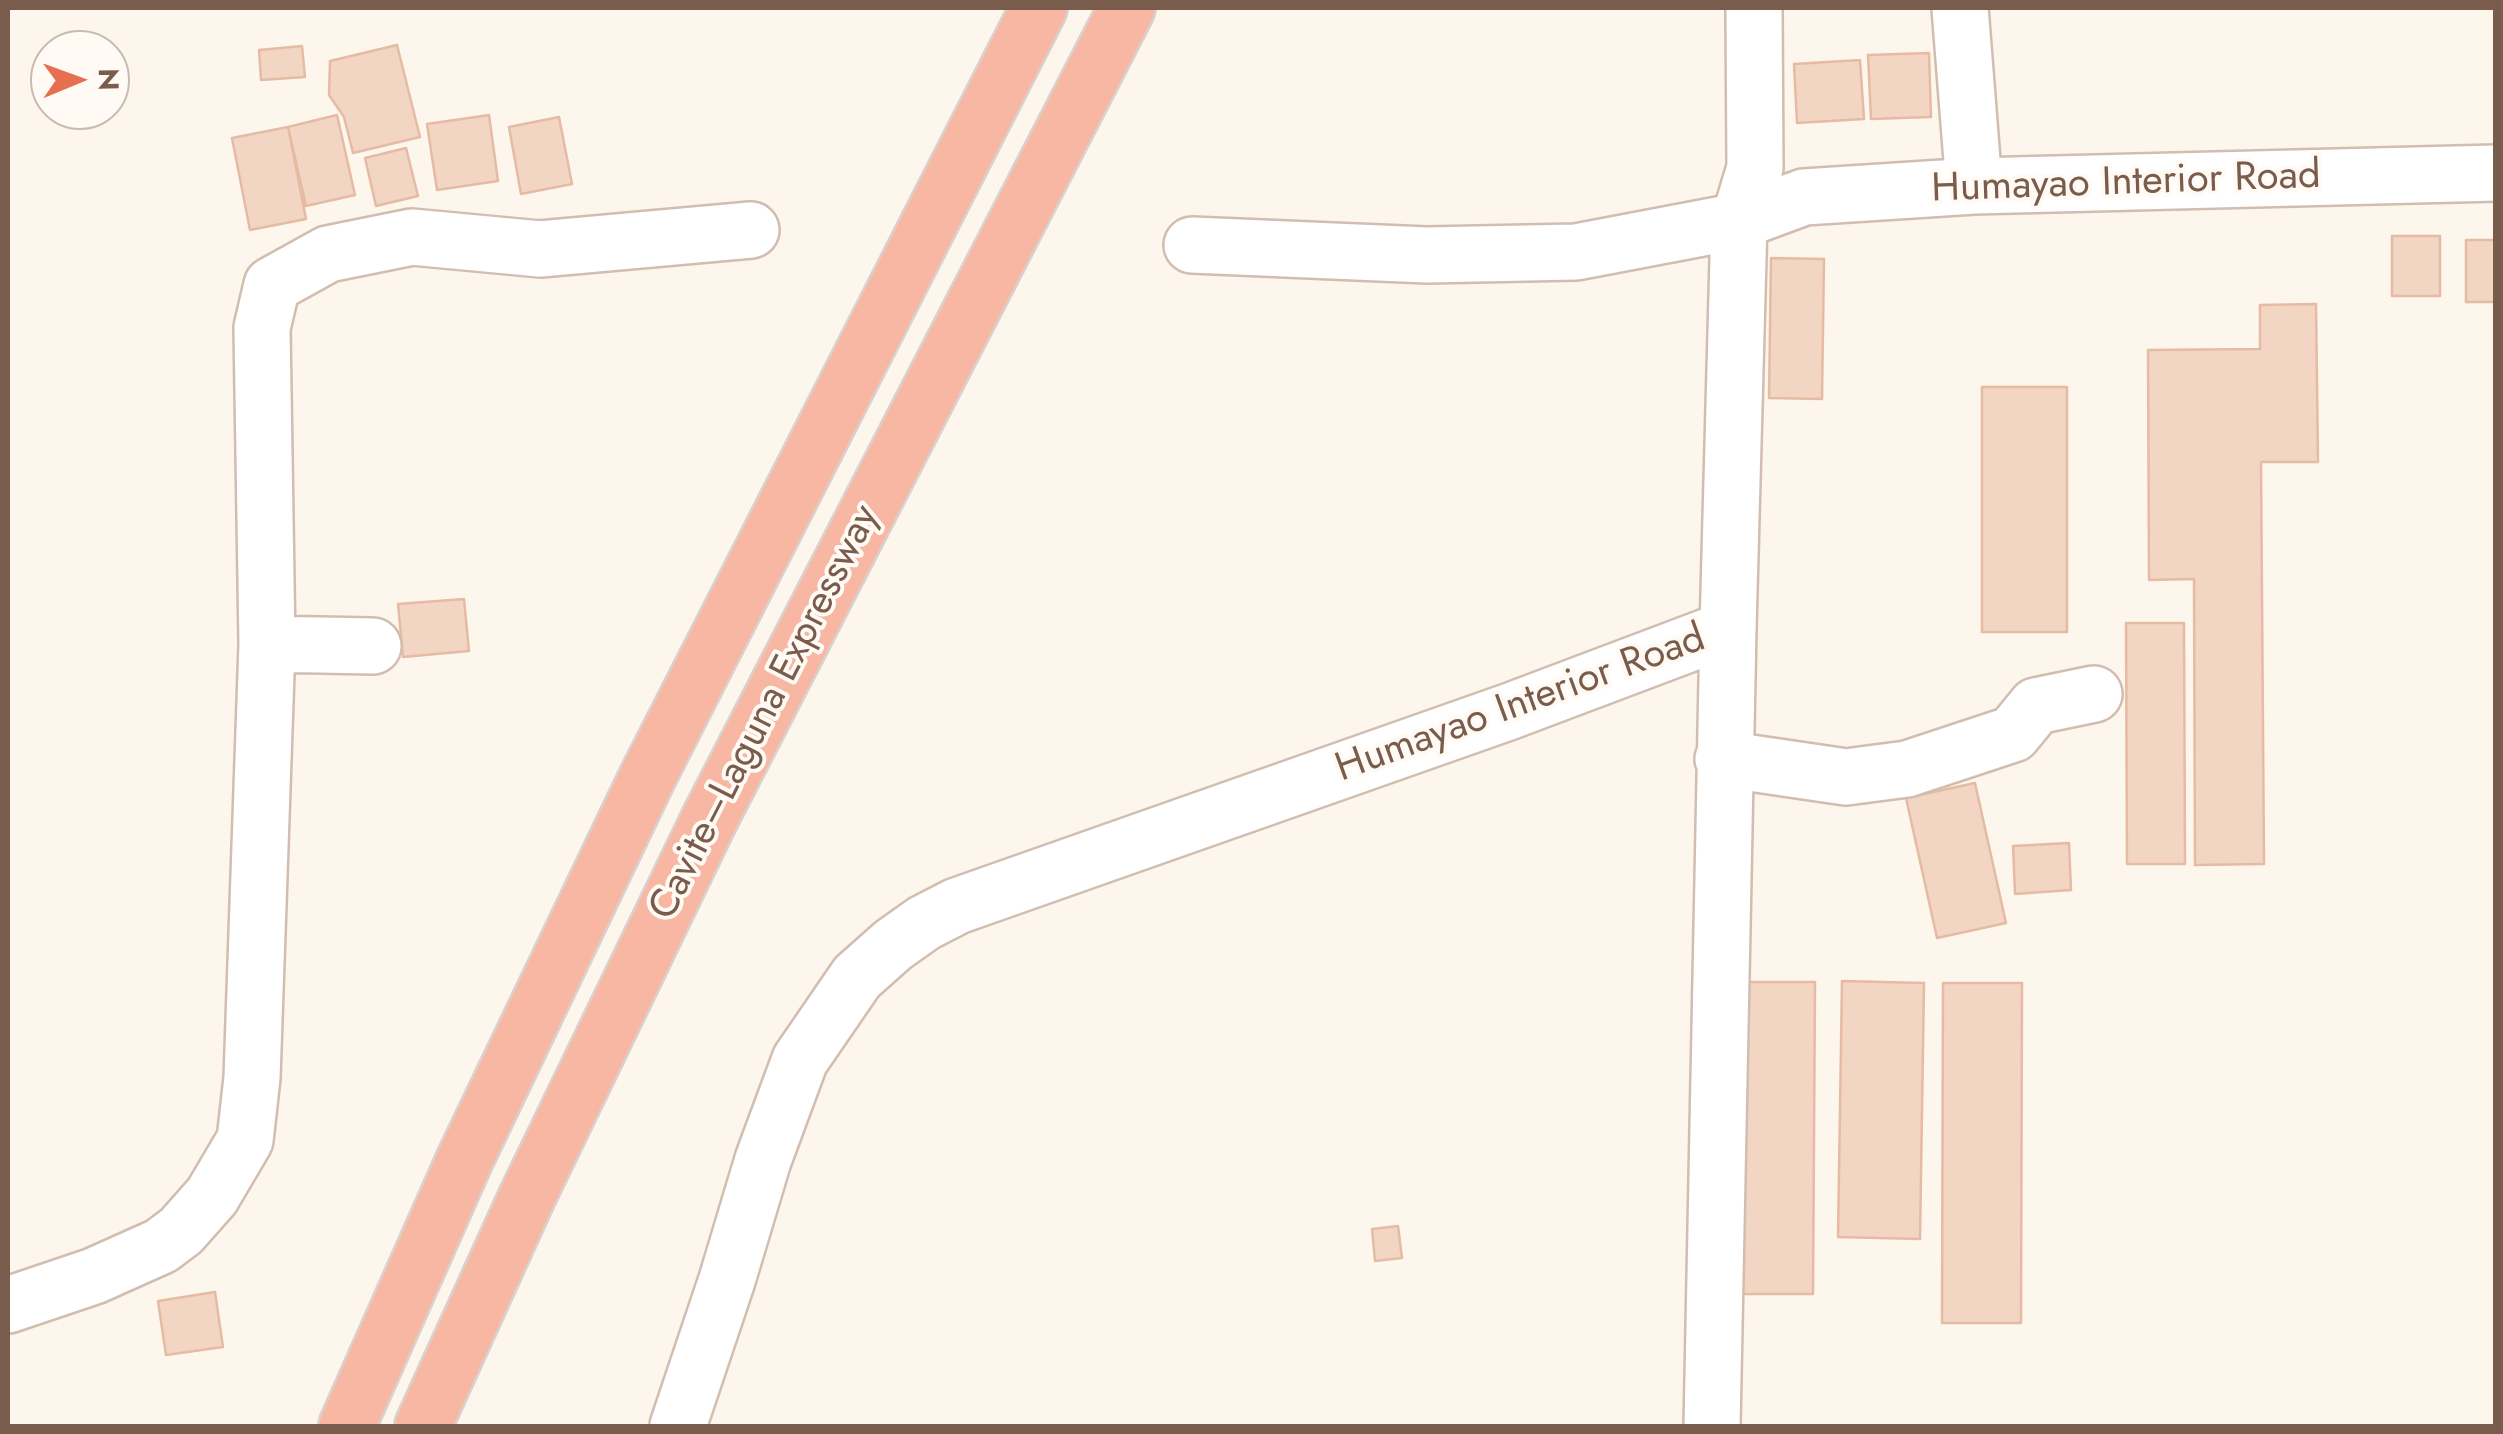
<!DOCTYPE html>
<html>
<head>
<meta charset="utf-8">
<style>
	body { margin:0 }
	#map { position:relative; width:2503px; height:1434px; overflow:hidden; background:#fdf6ec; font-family:Jost,sans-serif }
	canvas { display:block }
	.frame { position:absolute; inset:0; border:10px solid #7a5c4d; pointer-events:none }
	.north { position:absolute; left:30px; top:30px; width:100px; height:100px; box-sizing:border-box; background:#fffaf3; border:2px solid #cabbb1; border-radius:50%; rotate:89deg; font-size:28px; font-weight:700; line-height:40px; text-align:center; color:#7a5c4d }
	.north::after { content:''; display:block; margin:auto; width:35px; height:45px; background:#e76f51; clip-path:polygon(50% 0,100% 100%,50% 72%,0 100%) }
</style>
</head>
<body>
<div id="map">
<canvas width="2503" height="1434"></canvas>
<div class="frame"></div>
<div class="north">N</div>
</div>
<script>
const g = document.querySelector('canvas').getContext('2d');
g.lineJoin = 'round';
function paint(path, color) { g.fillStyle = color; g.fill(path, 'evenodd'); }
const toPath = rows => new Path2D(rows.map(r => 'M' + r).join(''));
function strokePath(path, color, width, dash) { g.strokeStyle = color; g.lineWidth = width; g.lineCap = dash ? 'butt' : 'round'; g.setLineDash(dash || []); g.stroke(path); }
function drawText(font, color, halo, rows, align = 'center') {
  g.font = font + ' Jost,sans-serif'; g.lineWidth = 8; g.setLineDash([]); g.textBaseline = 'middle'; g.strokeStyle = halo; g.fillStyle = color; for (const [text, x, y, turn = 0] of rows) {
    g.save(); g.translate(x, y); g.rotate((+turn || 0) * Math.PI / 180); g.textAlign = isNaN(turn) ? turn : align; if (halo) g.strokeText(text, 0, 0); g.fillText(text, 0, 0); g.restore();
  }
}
const building = toPath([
	[397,45,420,137,353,153,344,117,329,95,330,61,397,45],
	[302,46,305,77,261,80,259,50,302,46],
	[1929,53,1931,117,1871,119,1868,55,1929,53],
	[1860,60,1864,119,1797,123,1794,64,1860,60],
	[337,115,355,195,306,206,288,127,337,115],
	[489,115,498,181,437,190,427,124,489,115],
	[559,117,572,184,521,194,509,127,559,117],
	[288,127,306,219,250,230,232,138,288,127],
	[406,148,418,196,376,206,365,158,406,148],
	[2392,236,2440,236,2440,296,2392,296,2392,236],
	[2466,240,2496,240,2496,302,2466,302,2466,240],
	[1771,258,1824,259,1822,399,1769,398,1771,258],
	[2316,304,2318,462,2261,462,2264,864,2195,865,2194,579,2149,580,2148,350,2260,349,2260,305,2316,304],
	[1982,387,2067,387,2067,632,1982,632,1982,387],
	[464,599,469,651,403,657,398,604,464,599],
	[2126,623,2184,623,2185,864,2127,864,2126,623],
	[1975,783,2006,923,1937,938,1906,798,1975,783],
	[2069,843,2071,890,2015,894,2013,846,2069,843],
	[1842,981,1924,983,1920,1239,1838,1237,1842,981],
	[1736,982,1815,982,1813,1294,1734,1294,1736,982],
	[1943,983,2022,983,2021,1323,1942,1323,1943,983],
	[1398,1226,1402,1258,1375,1261,1372,1229,1398,1226],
	[215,1292,223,1347,166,1355,158,1301,215,1292]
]);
paint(building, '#f3d5c3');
strokePath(building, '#e6bba3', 2.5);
const minor = toPath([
	[1960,8,1974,186],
	[1192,245,1427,255,1576,252,1739,221,1755,168,1754,8],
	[267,644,373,646],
	[1723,759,1846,777,1907,769,2013,734,2036,706,2094,694],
	[8,1305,94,1276,161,1246,181,1231,212,1196,245,1140,252,1078,267,644,262,328,272,285,328,254,412,237,540,249,751,230],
	[678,1426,727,1280,763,1160,800,1060,857,977,893,945,924,923,957,906,1508,712,1728,629,1739,221,1804,197,1974,186,2496,173],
	[1712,1426,1728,629]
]);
const highway = toPath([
	[347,1426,465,1159,647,778,1039,8],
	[423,1426,527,1197,710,818,1127,8]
]);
strokePath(minor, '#d1beb0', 60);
strokePath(highway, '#dad1cd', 60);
strokePath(minor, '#fff', 55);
strokePath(highway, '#f7b7a3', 55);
drawText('40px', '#7a5c4d', '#fffaf3', [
	["Humayao Interior Road",2126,184,-2],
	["Humayao Interior Road",1521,705,-20],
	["Cavite–Laguna Expressway",766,713,-63]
]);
</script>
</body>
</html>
